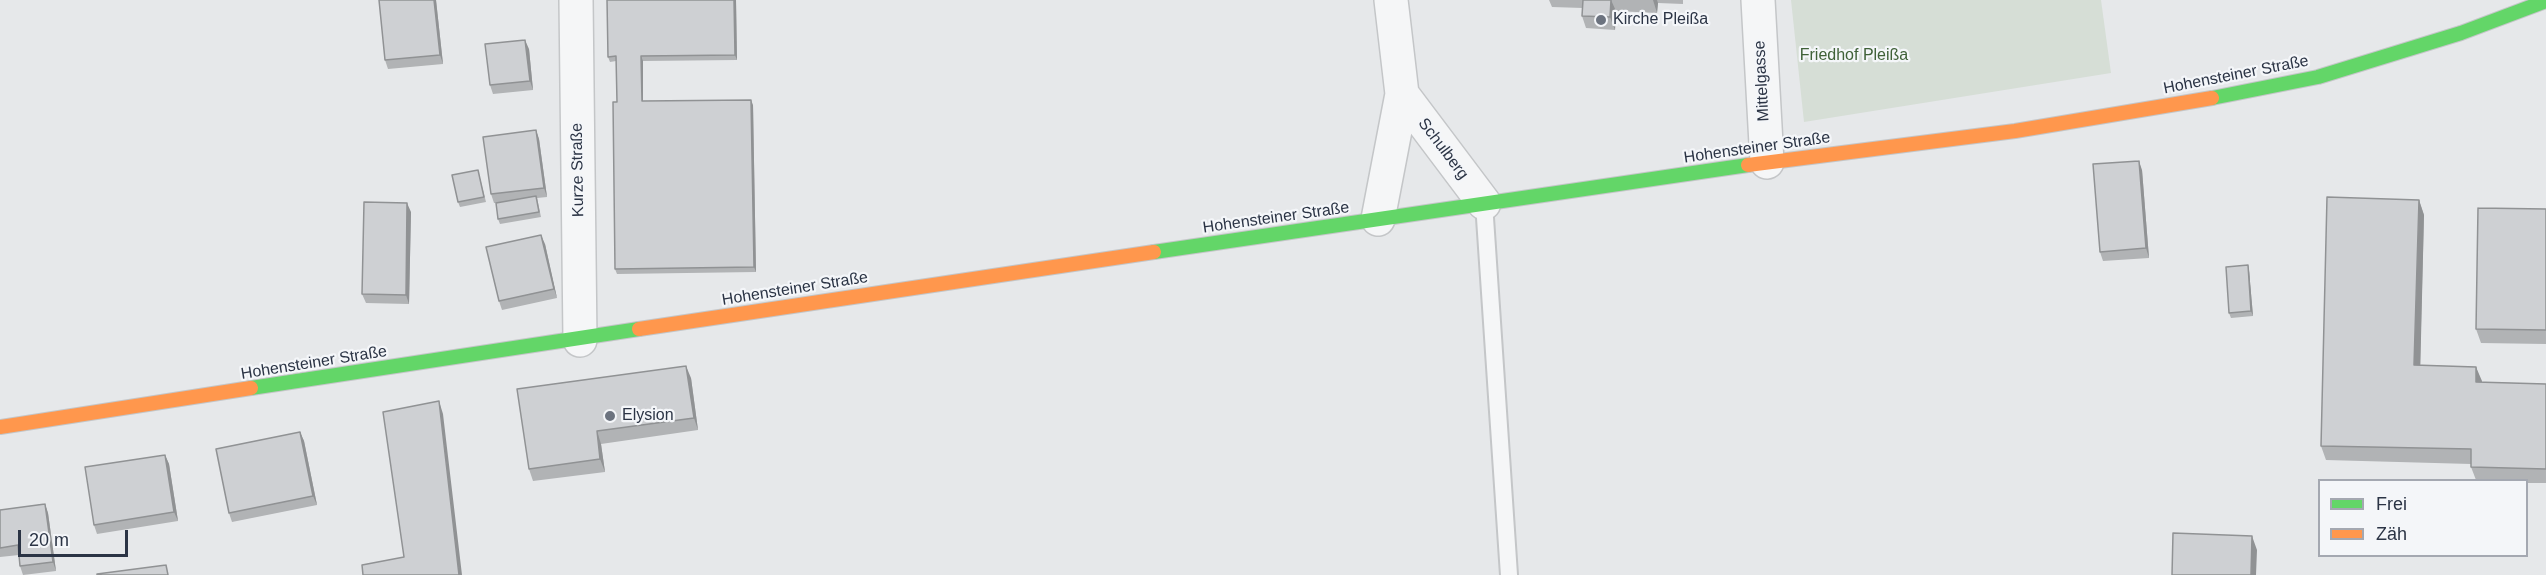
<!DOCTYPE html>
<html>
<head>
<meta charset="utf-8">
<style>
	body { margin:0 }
	#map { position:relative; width:2546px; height:575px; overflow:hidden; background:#e6e8ea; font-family:Arial,sans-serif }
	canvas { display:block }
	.legend { position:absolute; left:2318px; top:479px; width:210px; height:78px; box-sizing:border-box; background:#f4f6f9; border:2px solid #a4a8b1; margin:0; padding:8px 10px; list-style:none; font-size:18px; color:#2b3445 }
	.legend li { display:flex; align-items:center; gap:12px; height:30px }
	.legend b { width:30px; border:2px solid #a4a8b1 }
	.scale { position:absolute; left:18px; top:530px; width:110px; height:27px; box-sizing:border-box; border:3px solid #2b3445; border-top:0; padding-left:8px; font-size:18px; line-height:21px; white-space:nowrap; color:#2b3445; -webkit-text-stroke:4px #f4f6f9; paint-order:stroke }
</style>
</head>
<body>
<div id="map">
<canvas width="2546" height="575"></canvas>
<ul class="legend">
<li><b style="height:8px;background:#63d668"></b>Frei</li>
<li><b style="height:8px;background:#ff974d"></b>Zäh</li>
</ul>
<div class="scale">20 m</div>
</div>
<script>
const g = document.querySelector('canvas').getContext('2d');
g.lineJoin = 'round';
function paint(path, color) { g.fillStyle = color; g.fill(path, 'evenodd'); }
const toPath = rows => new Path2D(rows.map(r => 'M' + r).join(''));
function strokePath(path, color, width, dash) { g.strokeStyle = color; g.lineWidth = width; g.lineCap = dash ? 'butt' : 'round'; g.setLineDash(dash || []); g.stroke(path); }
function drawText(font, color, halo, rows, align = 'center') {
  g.font = font + ' Arial,sans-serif'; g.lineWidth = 4.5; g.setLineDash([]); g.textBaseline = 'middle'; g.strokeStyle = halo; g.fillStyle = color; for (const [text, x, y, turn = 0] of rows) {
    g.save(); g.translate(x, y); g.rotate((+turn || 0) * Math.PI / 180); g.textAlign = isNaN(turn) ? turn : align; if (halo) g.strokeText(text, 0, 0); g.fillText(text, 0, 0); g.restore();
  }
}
paint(toPath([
	[1791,0,2101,0,2111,73,1804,122]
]), '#d6ded6');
const lane = toPath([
	[1484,203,1509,575]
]);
const street = toPath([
	[576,0,580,340],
	[1758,0,1767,162],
	[1402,94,1484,203],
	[1378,219,1402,94,1391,0]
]);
const fast = toPath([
	[2212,98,2318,77,2461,33,2546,1],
	[1154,252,1748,165],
	[251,388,639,329]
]);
const slow = toPath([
	[1748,165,2015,131,2212,98],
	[639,329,1154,252],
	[0,427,251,388]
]);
strokePath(lane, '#c4c6c8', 20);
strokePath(street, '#c4c6c8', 36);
strokePath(fast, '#c4c6c8', 16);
strokePath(slow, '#c4c6c8', 16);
strokePath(lane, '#f5f6f7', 16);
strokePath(street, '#f5f6f7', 33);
strokePath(fast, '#63d668', 14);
strokePath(slow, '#ff974d', 14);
paint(toPath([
	[379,0,436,0,443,64,388,69,385,60],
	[607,0,736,0,737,60,643,61,643,101,753,105,756,272,617,274,615,269,617,102,616,61,610,62,608,57],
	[1549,0,1683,0,1683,4,1658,3,1657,13,1616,11,1615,30,1586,28,1582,16,1583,8,1552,7],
	[529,49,533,90,493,94,490,85],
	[536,130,539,139,547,197,537,198,541,217,500,224,498,219,496,203,494,203,491,194],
	[478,170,486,202,460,207,458,202],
	[2142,170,2149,258,2103,261,2100,252],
	[2419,200,2424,215,2420,365,2476,367,2481,382,2546,384,2546,483,2526,483,2526,480,2476,480,2471,467,2471,464,2326,460,2321,446],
	[2546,209,2546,344,2481,343,2476,329],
	[411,212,409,304,366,303,362,294],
	[545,244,557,298,502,310,499,301],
	[2248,265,2249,270,2253,316,2231,318,2229,313],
	[691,378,698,430,601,444,605,472,533,481,529,469],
	[300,432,304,441,317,505,232,522,229,513],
	[165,455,169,464,178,521,97,534,94,525],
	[45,504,48,513,56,571,23,575,20,566,19,555,0,557,0,510]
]), '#b1b3b5');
paint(toPath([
	[434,0,436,0,443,64,440,55],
	[734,0,736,0,737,60,735,55],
	[1611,0,1616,11,1615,30,1610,17],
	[1653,0,1657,0,1658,3,1657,13],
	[525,40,529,49,533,90,530,81],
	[641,56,643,61,643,106,642,101],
	[751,100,753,105,756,272,754,267],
	[536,130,539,139,547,197,544,188],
	[2139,161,2142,170,2149,258,2146,248],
	[2419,200,2424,215,2420,379,2414,365],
	[407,203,411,212,409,304,406,295],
	[541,235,545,244,557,298,554,289],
	[2248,265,2249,270,2253,316,2251,311],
	[686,366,691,378,698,430,694,418],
	[2476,367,2482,381,2481,396,2476,382],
	[439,401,443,414,462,575,459,575],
	[597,431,601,444,605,472,600,459],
	[300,432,304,441,317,505,313,496],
	[165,455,169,464,178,521,174,512],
	[45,504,48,513,56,571,53,562],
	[2252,536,2257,550,2256,575,2251,575]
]), '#909294');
const building = toPath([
	[379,0,434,0,440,55,385,60,379,0],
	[607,0,734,0,735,55,641,56,642,101,751,100,754,267,615,269,613,102,617,102,616,56,608,57,607,0],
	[1583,0,1611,0,1610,17,1582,16,1583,0],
	[525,40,530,81,490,85,485,44,525,40],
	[536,130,544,188,491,194,483,137,536,130],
	[2139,161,2146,248,2100,252,2093,164,2139,161],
	[478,170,484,197,458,202,452,175,478,170],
	[536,196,539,212,498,219,496,203,536,196],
	[2327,197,2419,200,2414,365,2476,367,2476,382,2546,384,2546,469,2471,467,2471,449,2321,446,2327,197],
	[364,202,407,203,406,295,362,294,364,202],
	[2478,208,2546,209,2546,330,2476,329,2478,208],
	[541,235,554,289,499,301,486,247,541,235],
	[2248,265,2251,311,2229,313,2226,267,2248,265],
	[686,366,694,418,597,431,600,459,529,469,517,389,686,366],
	[439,401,459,575,363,575,362,565,404,557,383,412,439,401],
	[300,432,313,496,229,513,216,449,300,432],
	[165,455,174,512,94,525,85,467,165,455],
	[45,504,53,562,20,566,18,545,0,548,0,510,45,504],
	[2173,533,2252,536,2251,575,2172,575,2173,533],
	[166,565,168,575,97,575,97,574,166,565]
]);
paint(building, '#ced0d3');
strokePath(building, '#909294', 1.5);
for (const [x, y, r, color] of [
	[1601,20,6,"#6c737f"],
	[610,416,6,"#6c737f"]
]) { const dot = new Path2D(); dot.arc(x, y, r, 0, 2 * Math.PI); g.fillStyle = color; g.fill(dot); strokePath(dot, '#f4f6f9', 2); }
drawText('16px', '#2b3445', '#f4f6f9', [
	["Kirche Pleißa",1613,20],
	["Elysion",622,416]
], 'left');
drawText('16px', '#3f6138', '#f4f6f9', [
	["Friedhof Pleißa",1854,56]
]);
drawText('16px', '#2b3445', '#f4f6f9', [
	["Hohensteiner Straße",2236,75,-11],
	["Mittelgasse",1762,81,-93],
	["Hohensteiner Straße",1757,148,-8],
	["Schulberg",1443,149,53],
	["Kurze Straße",578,170,-91],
	["Hohensteiner Straße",1276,218,-8],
	["Hohensteiner Straße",795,289,-9],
	["Hohensteiner Straße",314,363,-9]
]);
</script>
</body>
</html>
